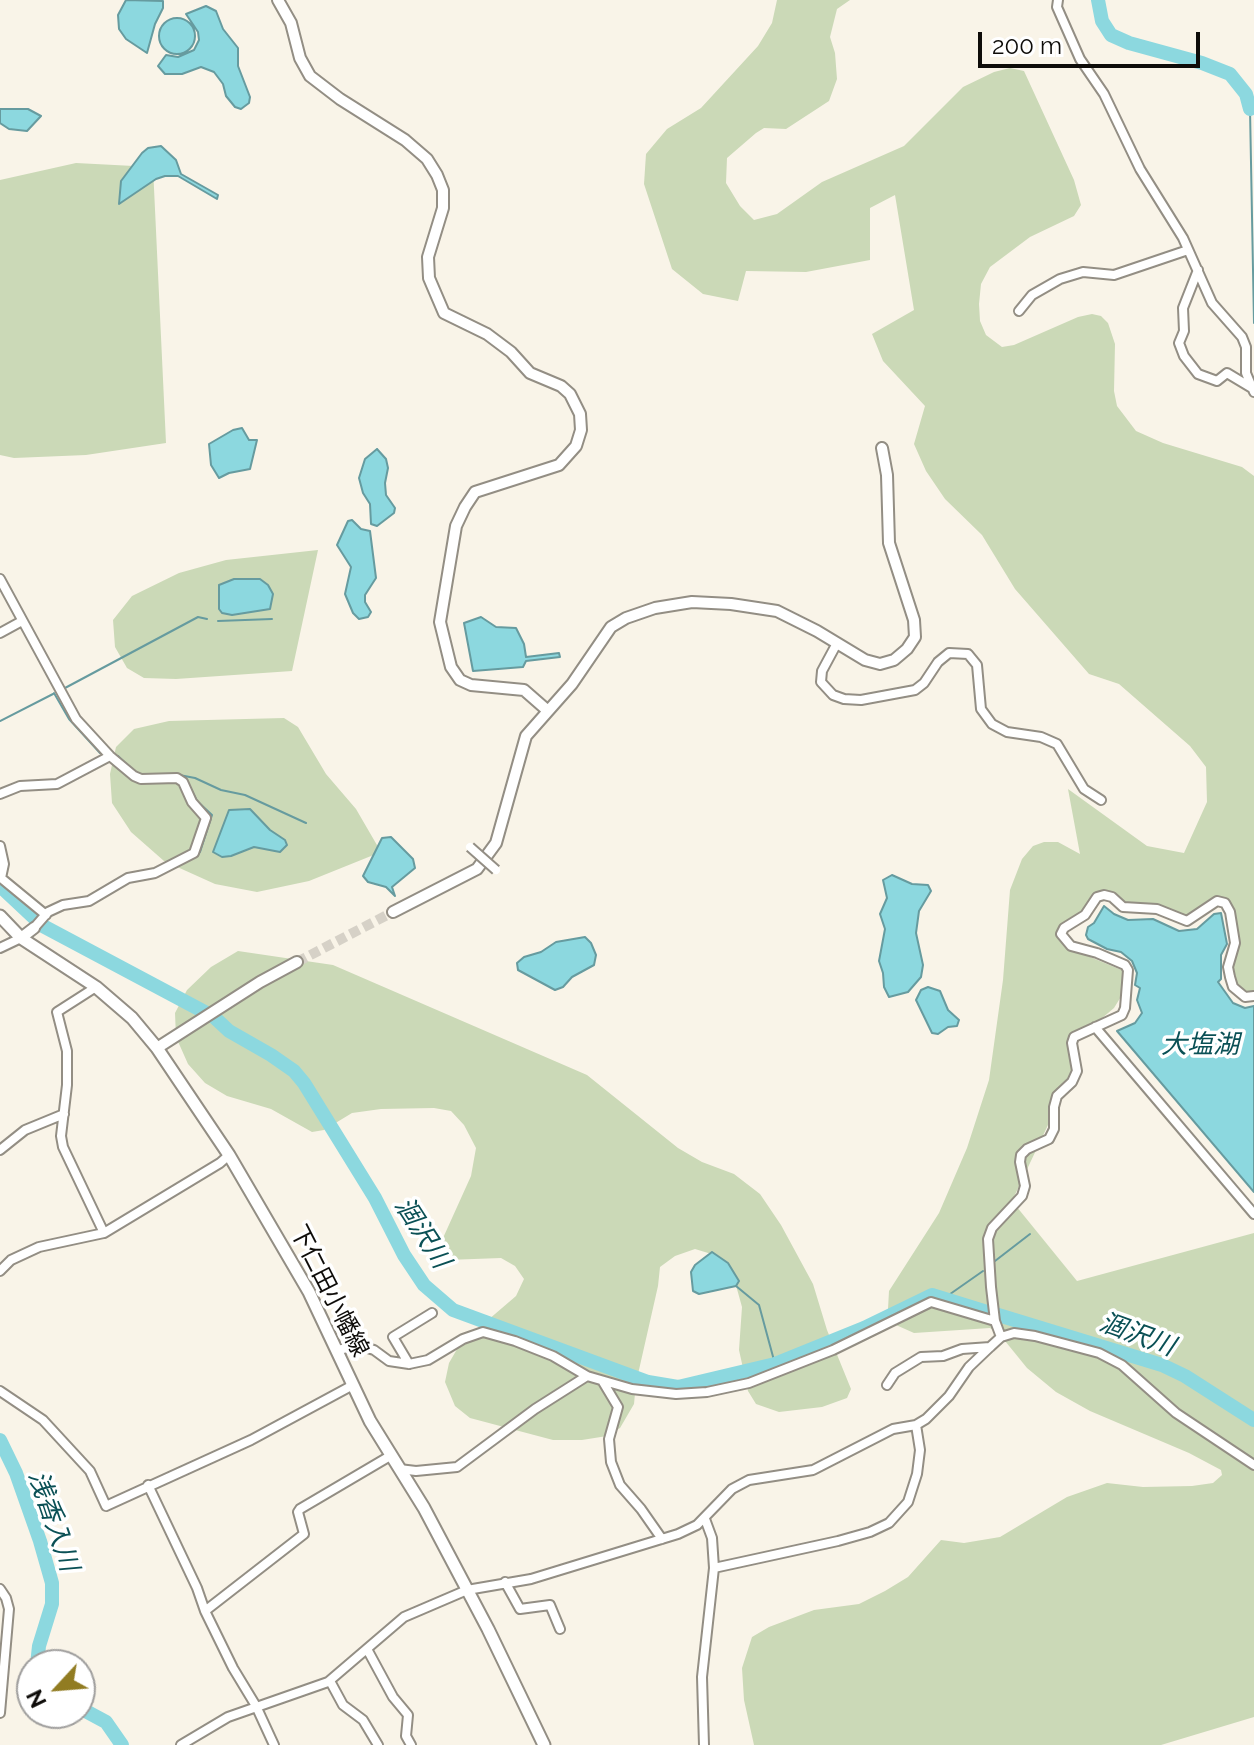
<!DOCTYPE html>
<html>
<head>
<meta charset="utf-8">
<style>
	body { margin:0 }
	#map { position:relative; width:1254px; height:1745px; overflow:hidden; background:#f9f4e8; font-family:Raleway,sans-serif }
	canvas { display:block }
	.north { position:absolute; left:16px; top:1649px; width:80px; height:80px; box-sizing:border-box; background:#fff; border:2px solid #9f9e9d; border-radius:50%; rotate:244deg; font-size:22px; font-weight:700; line-height:32px; text-align:center; color:#0e0c09 }
	.north::after { content:''; display:block; margin:auto; width:28px; height:36px; background:#917c22; clip-path:polygon(50% 0,100% 100%,50% 72%,0 100%) }
	.scale { position:absolute; left:978px; top:32px; width:222px; height:36px; box-sizing:border-box; border:4px solid #0e0c09; border-top:0; padding-left:10px; font-size:24px; line-height:28px; white-space:nowrap; color:#0e0c09; -webkit-text-stroke:6px #fff; paint-order:stroke }
</style>
</head>
<body>
<div id="map">
<canvas width="1254" height="1745"></canvas>
<div class="north">N</div>
<div class="scale">200 m</div>
</div>
<script>
const g = document.querySelector('canvas').getContext('2d');
g.lineJoin = 'round';
function paint(path, color) { g.fillStyle = color; g.fill(path, 'evenodd'); }
const toPath = rows => new Path2D(rows.map(r => 'M' + r).join(''));
function strokePath(path, color, width, dash) { g.strokeStyle = color; g.lineWidth = width; g.lineCap = dash ? 'butt' : 'round'; g.setLineDash(dash || []); g.stroke(path); }
function drawText(font, color, halo, rows, align = 'center') {
  g.font = font + ' Raleway,"Noto Sans JP",sans-serif'; g.lineWidth = 7; g.setLineDash([]); g.textBaseline = 'middle'; g.strokeStyle = halo; g.fillStyle = color; for (const [text, x, y, turn = 0] of rows) {
    g.save(); g.translate(x, y); g.rotate((+turn || 0) * Math.PI / 180); g.textAlign = isNaN(turn) ? turn : align; if (halo) g.strokeText(text, 0, 0); g.fillText(text, 0, 0); g.restore();
  }
}
paint(toPath([
	[777,0,850,0,837,9,830,37,835,53,837,79,829,101,786,129,764,128,756,133,727,158,726,183,740,206,754,220,777,214,822,182,904,146,963,87,994,72,1010,68,1024,71,1074,180,1081,205,1074,216,1030,237,990,267,981,284,979,304,980,321,986,335,1002,347,1014,345,1078,317,1092,314,1101,316,1108,323,1115,344,1114,391,1117,406,1136,431,1163,443,1242,467,1254,476,1254,993,1247,993,1235,984,1231,967,1238,948,1226,900,1192,915,1178,915,1147,904,1125,903,1106,892,1056,934,1066,947,1124,971,1122,995,1114,1008,1095,1024,1073,1033,1069,1043,1074,1070,1012,1201,1077,1281,1254,1233,1254,1717,1161,1745,754,1745,744,1700,742,1668,752,1637,769,1627,814,1610,859,1604,885,1591,908,1577,941,1540,964,1543,1000,1537,1067,1497,1107,1483,1143,1487,1192,1486,1213,1483,1222,1475,1221,1470,1189,1453,1090,1411,1056,1392,1027,1368,1001,1336,990,1328,914,1333,896,1325,888,1309,889,1291,939,1213,967,1148,989,1080,1003,980,1010,890,1022,859,1033,846,1044,842,1058,842,1080,854,1068,789,1147,846,1184,853,1207,802,1206,767,1190,746,1119,684,1089,674,1015,589,982,535,945,499,926,471,914,444,925,406,883,361,872,334,914,310,895,195,870,208,870,260,806,272,746,271,738,301,703,294,672,269,644,184,646,154,667,129,701,108,758,46,772,23],
	[76,163,153,167,166,443,86,455,14,458,0,455,0,180],
	[318,550,292,671,176,679,144,678,127,668,115,647,113,620,132,596,179,573,226,560],
	[284,718,298,727,326,774,356,809,381,852,309,881,257,892,215,884,164,861,131,832,112,803,110,774,116,747,134,729,169,721],
	[238,951,333,965,587,1075,678,1148,702,1162,734,1174,760,1194,781,1225,813,1284,827,1330,851,1389,847,1398,822,1407,779,1412,756,1404,748,1391,739,1350,742,1307,732,1271,718,1256,695,1249,675,1256,660,1267,658,1286,636,1383,634,1404,620,1428,607,1436,582,1440,553,1440,470,1418,455,1406,445,1382,449,1363,460,1344,516,1296,524,1279,515,1266,501,1258,447,1260,442,1249,443,1238,471,1176,476,1148,464,1125,451,1111,434,1108,381,1109,352,1113,324,1130,312,1132,271,1109,227,1096,205,1083,188,1064,176,1037,175,1013,187,990,211,967]
]), '#cbd9b7');
const water = toPath([
	[126,0,163,1,163,8,155,24,147,53,126,39,119,29,118,15,126,0],
	[206,6,216,11,223,29,238,48,238,66,250,97,249,103,241,109,235,107,226,96,223,84,214,72,201,67,182,74,165,74,158,66,166,55,178,57,194,50,199,40,198,32,186,14,206,6],
	'159 36a18 18 0 1 1 36 0a18 18 0 1 1-36 0Z',
	[0,109,28,109,41,116,27,131,9,129,0,123,0,109],
	[161,146,176,160,181,174,218,195,217,199,178,176,165,176,156,179,119,204,121,181,142,153,148,148,161,146],
	[242,428,249,440,257,440,250,469,229,473,219,478,211,465,209,444,233,430,242,428],
	[377,449,386,459,388,468,385,483,386,495,395,508,394,513,377,526,371,524,370,504,363,493,359,478,365,459,377,449],
	[352,520,361,529,370,531,376,578,365,595,365,602,371,612,368,617,359,619,353,613,345,594,351,567,337,545,348,521,352,520],
	[234,579,260,579,268,585,273,594,270,609,232,615,222,613,219,609,219,585,234,579],
	[481,617,496,627,516,628,524,644,526,657,559,653,560,657,526,661,523,667,473,671,464,623,481,617],
	[250,809,270,830,285,840,287,845,280,852,254,847,231,856,222,857,213,852,229,810,250,809],
	[391,837,413,859,415,868,392,887,395,896,386,887,368,882,363,876,382,838,391,837],
	[892,875,912,884,928,885,931,891,919,911,916,933,923,965,921,977,908,992,889,997,884,987,883,973,879,961,885,929,880,914,887,898,883,880,892,875],
	[1104,906,1114,914,1128,920,1153,919,1179,931,1197,929,1214,914,1221,913,1227,944,1221,955,1221,979,1218,982,1233,1003,1245,1008,1254,1006,1254,1192,1117,1031,1135,1023,1142,1013,1137,1000,1140,988,1135,985,1137,973,1132,961,1121,952,1107,949,1088,939,1086,935,1088,927,1094,923,1104,906],
	[585,937,591,943,596,955,594,965,572,977,563,987,555,990,518,970,517,963,524,957,541,952,556,942,585,937],
	[928,987,940,991,948,1010,959,1020,957,1026,948,1027,938,1034,932,1033,916,1000,921,990,928,987],
	[712,1252,728,1263,739,1281,736,1286,699,1294,693,1291,691,1272,695,1265,712,1252]
]);
paint(water, '#8cd8df');
strokePath(water, '#669b9f', 2);
strokePath(toPath([
	[1250,109,1254,323],
	[218,621,272,619],
	[65,688,198,617,207,619],
	[54,693,69,719,100,753,104,754],
	[0,721,53,694],
	[118,756,127,765],
	[174,774,195,778,221,790,245,795,306,823],
	[185,777,197,801,212,815,200,852],
	[995,1261,1030,1234],
	[736,1286,759,1305,775,1364],
	[943,1299,983,1271]
]), '#669b9f', 2);
strokePath(toPath([
	[1098,0,1102,21,1111,35,1129,43,1202,63,1230,74,1246,94,1250,109],
	[0,886,43,926,214,1017,229,1031,271,1055,294,1071,304,1083,375,1198,404,1255,424,1285,453,1310,648,1382,678,1387,775,1364,864,1328,932,1295,987,1312],
	[995,1314,1162,1365,1185,1376,1254,1420],
	[0,1440,16,1473,40,1541,52,1583,52,1604,39,1646,37,1665],
	[80,1708,106,1722,122,1745]
]), '#8cd8df', 14);
strokePath(toPath([
	[297,962,393,912]
]), '#d6d1c7', 10, [10, 5]);
const minor = toPath([
	[1058,0,1057,7,1080,59,1104,94,1140,169,1183,238,1212,303,1242,337,1246,347,1246,373,1254,392],
	[1198,270,1183,308,1184,331,1179,343,1184,356,1198,374,1217,381,1227,373,1252,388],
	[1019,311,1032,295,1060,279,1083,272,1114,275,1188,250],
	[0,579,76,719,110,756,134,776,141,779,177,778,183,782,192,802,206,818,194,853,155,873,128,878,89,901,63,905,48,912,34,928],
	[0,633,22,621],
	[836,645,822,671,821,682,833,695,844,699,861,700,915,690,924,683,938,662,949,653,968,654,977,665,981,709,992,724,1007,732,1041,737,1057,744,1084,789,1101,800],
	[0,794,20,786,57,784,110,756],
	[0,846,4,864,1,878,46,915],
	[0,948,21,938],
	[96,987,57,1012,67,1051,67,1085,61,1136,63,1147,104,1233],
	[1095,1027,1254,1214],
	[0,1150,25,1130,64,1114],
	[0,1271,11,1260,39,1247,104,1233,220,1163,229,1155],
	[1001,1337,995,1321,991,1287,988,1239,992,1228,1022,1196,1025,1186,1020,1162,1021,1155,1027,1149,1049,1139,1054,1129,1054,1107,1057,1096,1072,1082,1077,1071,1072,1043,1074,1037,1122,1015,1125,1008,1128,970,1125,965,1097,953,1071,946,1061,934,1064,928,1085,915,1097,897,1104,895,1112,897,1123,907,1157,909,1187,921,1217,901,1225,903,1230,912,1235,943,1228,967,1230,977,1233,987,1245,997,1254,996],
	[336,1350,361,1346,374,1350,389,1361,409,1364,428,1360,463,1339,483,1332,515,1341,553,1356,587,1376,632,1389,676,1394,707,1392,749,1383,833,1350,931,1302,995,1321],
	[409,1364,393,1337,432,1313],
	[603,1382,618,1407,609,1439,611,1462,620,1485,641,1509,662,1539],
	[887,1385,895,1373,921,1357,943,1356,962,1349,990,1347],
	[0,1391,43,1420,90,1471,106,1506,251,1440,353,1385],
	[399,1469,416,1471,457,1467,535,1409,587,1376],
	[148,1485,197,1588,205,1611,233,1668,256,1706,274,1745],
	[714,1568,838,1541,870,1532,889,1523,908,1502,917,1474,920,1450,916,1425],
	[505,1582,520,1609,550,1605,560,1629],
	[0,1589,6,1598,9,1609,0,1713],
	[205,1611,304,1534,298,1512,300,1509,390,1456],
	[367,1649,393,1697,408,1715,406,1736,411,1745],
	[330,1681,343,1705,363,1720,378,1745],
	[181,1745,228,1717,328,1682,404,1617,467,1590,531,1579,678,1534,697,1525,732,1489,749,1480,813,1470,893,1429,916,1425,926,1419,949,1396,969,1367,990,1347,1001,1337,1014,1333,1035,1336,1099,1353,1122,1365,1176,1413,1254,1465],
	[704,1745,702,1677,714,1568,712,1538,705,1519]
]);
const tertiary = toPath([
	[278,0,291,23,300,58,310,76,340,99,405,140,427,159,437,175,443,190,443,208,428,257,429,278,444,313,487,334,511,352,530,373,561,386,570,394,580,414,581,430,576,446,559,465,475,492,465,507,456,526,440,622,451,667,460,680,471,685,524,690,548,711],
	[393,912,477,869,496,843,526,736,572,684,611,627,626,618,655,608,692,602,731,604,777,611,817,631,865,660,880,664,894,660,907,649,915,637,914,620,889,543,887,475,882,448],
	[21,938,34,928],
	[157,1048,260,982,297,962]
]);
const secondary = toPath([
	[0,916,21,938,96,987,132,1018,157,1048,229,1155,309,1292,370,1421,424,1508,488,1629,544,1745]
]);
strokePath(minor, '#938e84', 12);
strokePath(tertiary, '#938e84', 14);
strokePath(secondary, '#938e84', 15);
strokePath(minor, '#fff', 8);
strokePath(tertiary, '#fff', 10);
strokePath(secondary, '#fff', 11);
const minorBridge = toPath([
	[470,847,496,870]
]);
strokePath(minorBridge, '#938e84', 12, []);
strokePath(minorBridge, '#fff', 8);
drawText('24px', '#0e0c09', '#fff', [
	["下仁田小幡線",329,1291,63]
]);
drawText('italic 26px', '#0a5055', '#fff', [
	["大塩湖",1200,1045],
	["涸沢川",422,1233,57],
	["涸沢川",1137,1335,20],
	["浅香入川",53,1521,71]
]);
</script>
</body>
</html>
